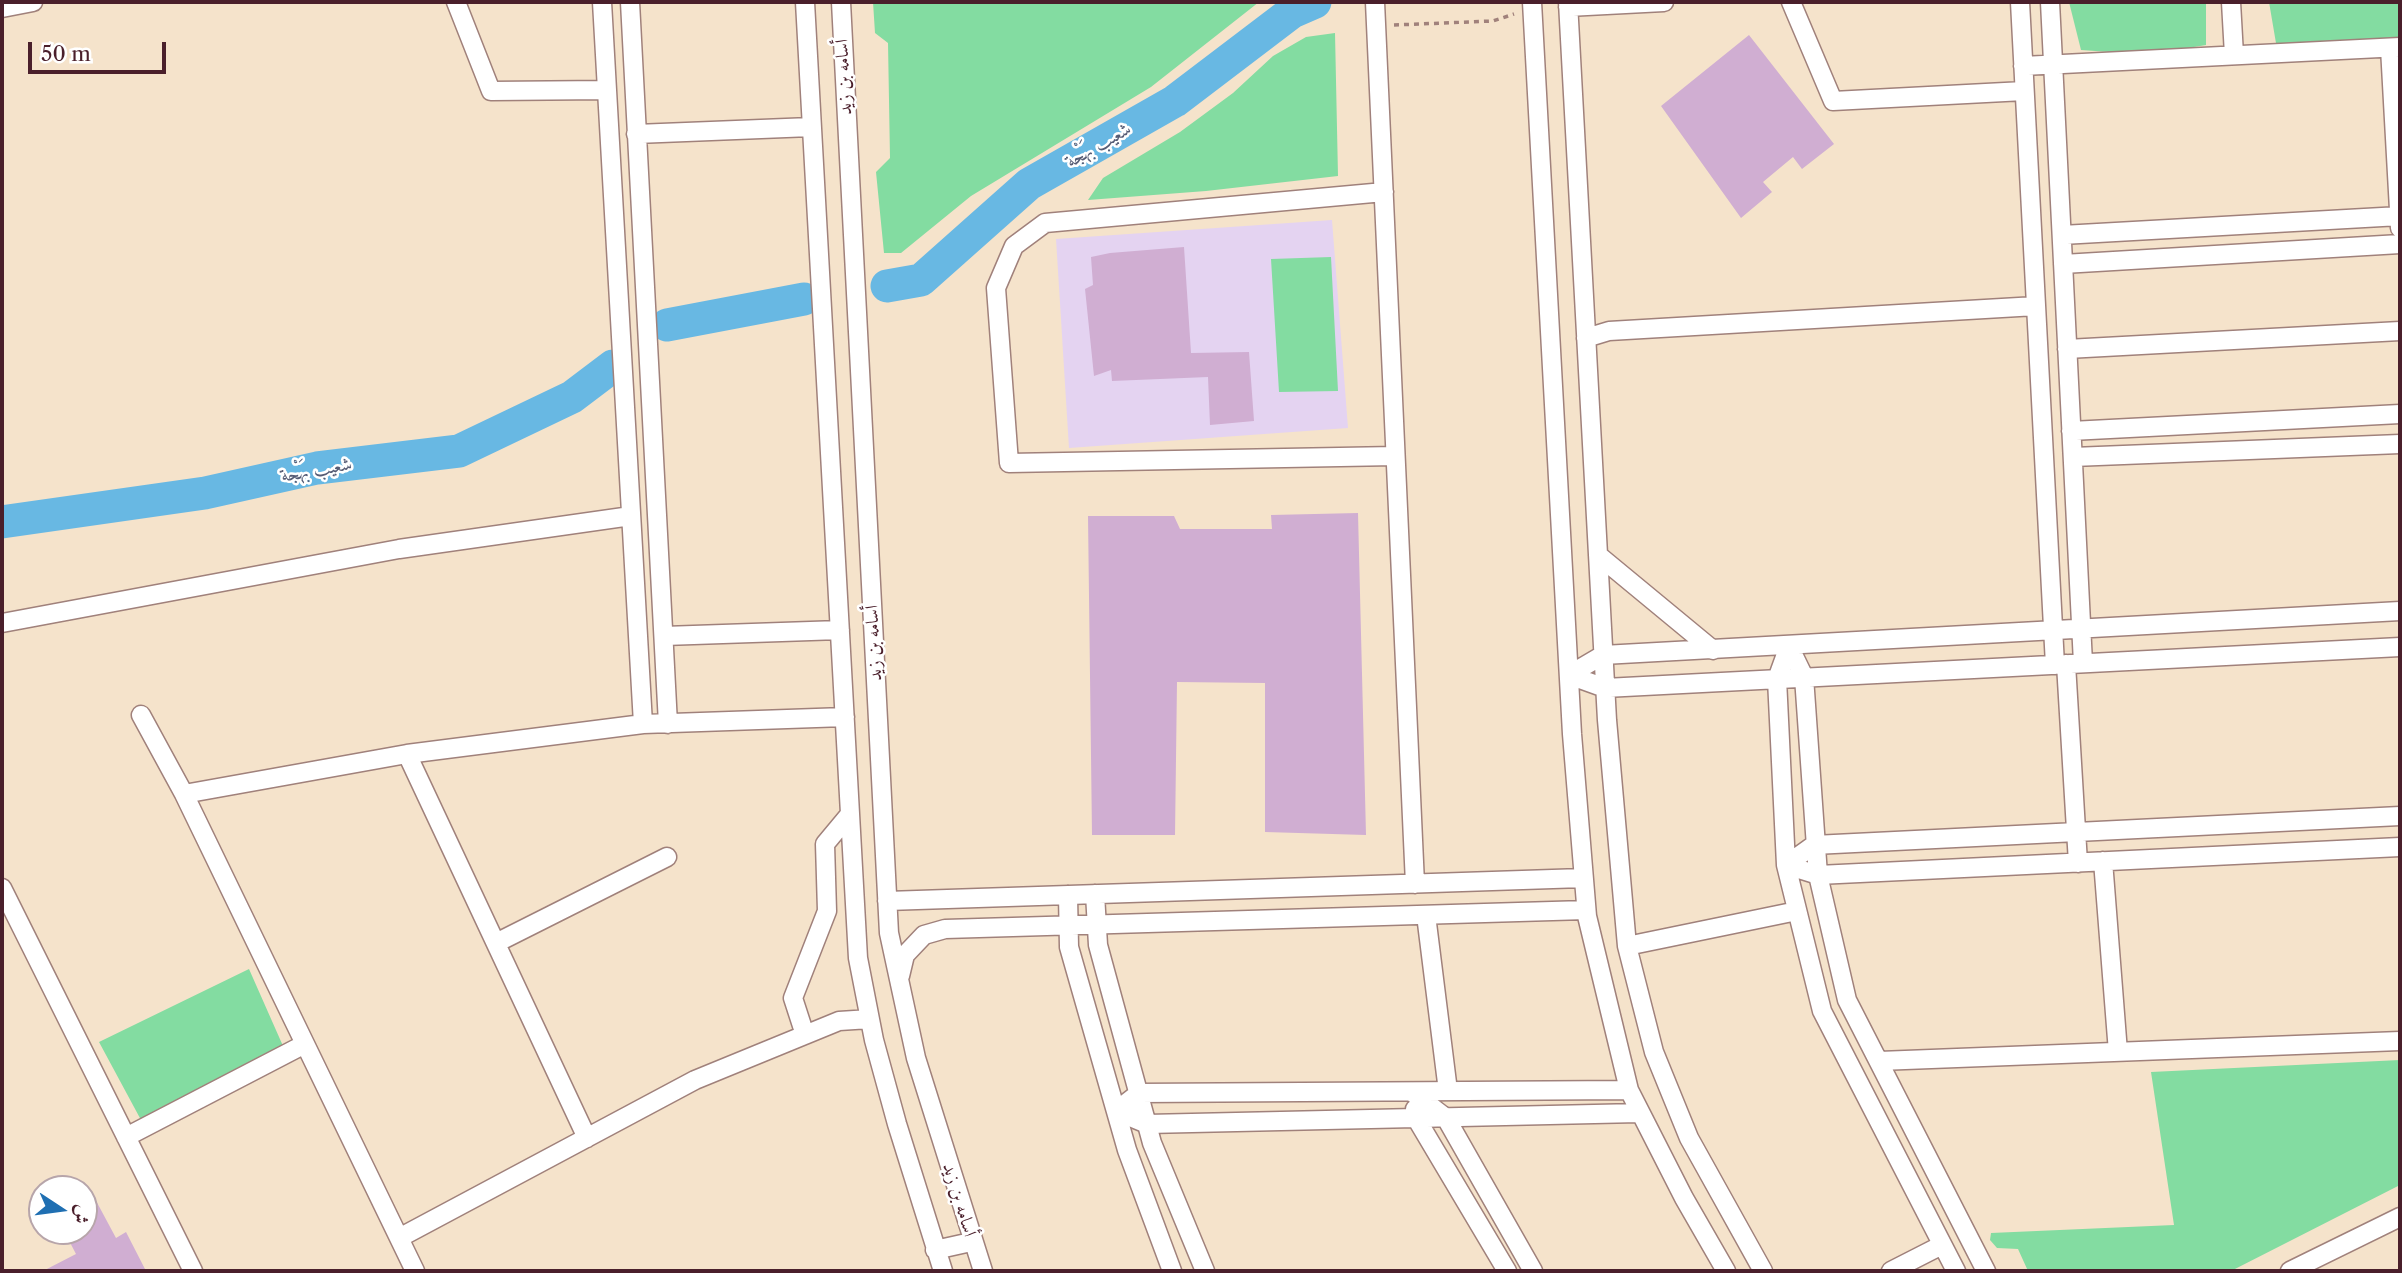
<!DOCTYPE html>
<html>
<head>
<meta charset="utf-8">
<style>
	body { margin:0 }
	#map { position:relative; width:2402px; height:1273px; overflow:hidden; background:#f5e3cb; font-family:"Libre Caslon Text",Amiri,serif }
	canvas { display:block }
	.frame { position:absolute; inset:0; border:4px solid #4a1f2b; pointer-events:none }
	.north { position:absolute; left:28px; top:1175px; width:70px; height:70px; box-sizing:border-box; background:#fff; border:2px solid #b7a5aa; border-radius:50%; rotate:103deg; font-size:19px; font-weight:700; line-height:28px; text-align:center; color:#4a1f2b }
	.north::after { content:''; display:block; margin:auto; width:24px; height:32px; background:#1f6fb2; clip-path:polygon(50% 0,100% 100%,50% 72%,0 100%) }
	.scale { position:absolute; left:28px; top:42px; width:138px; height:32px; box-sizing:border-box; border:4px solid #4a1f2b; border-top:0; padding-left:9px; font-size:21px; line-height:24px; white-space:nowrap; color:#4a1f2b; -webkit-text-stroke:5px #fff; paint-order:stroke }
</style>
</head>
<body>
<div id="map">
<canvas width="2402" height="1273"></canvas>
<div class="frame"></div>
<div class="north">ش</div>
<div class="scale">50 m</div>
</div>
<script>
const g = document.querySelector('canvas').getContext('2d');
g.lineJoin = 'round';
function paint(path, color) { g.fillStyle = color; g.fill(path, 'evenodd'); }
const toPath = rows => new Path2D(rows.map(r => 'M' + r).join(''));
function strokePath(path, color, width, dash) { g.strokeStyle = color; g.lineWidth = width; g.lineCap = dash ? 'butt' : 'round'; g.setLineDash(dash || []); g.stroke(path); }
function drawText(font, color, halo, rows, align = 'center') {
  g.font = font + ' "Libre Caslon Text",Amiri,serif'; g.lineWidth = 5; g.setLineDash([]); g.textBaseline = 'middle'; g.strokeStyle = halo; g.fillStyle = color; for (const [text, x, y, turn = 0] of rows) {
    g.save(); g.translate(x, y); g.rotate((+turn || 0) * Math.PI / 180); g.textAlign = isNaN(turn) ? turn : align; if (halo) g.strokeText(text, 0, 0); g.fillText(text, 0, 0); g.restore();
  }
}
paint(toPath([
	[1332,220,1348,428,1069,448,1056,239]
]), '#e4d3f1');
paint(toPath([
	[873,2,1259,2,1151,87,971,196,901,253,884,253,876,172,890,158,888,43,875,33],
	[2069,2,2206,2,2206,45,2170,51,2167,56,2081,50],
	[2269,2,2400,2,2400,35,2396,41,2277,49],
	[1335,33,1338,176,1206,191,1088,200,1103,178,1180,132,1233,93,1273,56,1306,37],
	[1331,257,1338,391,1279,392,1271,259],
	[249,969,283,1046,141,1120,99,1042],
	[2400,1060,2400,1185,2231,1271,2028,1271,2018,1249,1997,1248,1990,1240,1991,1233,2174,1225,2151,1072]
]), '#83dca1');
strokePath(toPath([
	[887,286,921,280,1029,184,1175,101,1292,12,1315,2],
	[667,325,804,299],
	[2,522,205,493,317,468,459,451,572,397,613,366]
]), '#68b8e3', 33);
paint(toPath([
	[1749,35,1834,144,1802,169,1793,157,1763,182,1772,192,1741,218,1661,106],
	[1184,247,1191,353,1249,352,1254,421,1210,425,1208,377,1112,381,1111,370,1094,376,1085,289,1093,285,1091,257,1110,253],
	[1358,513,1366,835,1265,832,1265,683,1177,682,1175,835,1092,835,1088,516,1174,516,1180,529,1272,529,1271,515],
	[94,1197,116,1238,126,1232,146,1271,43,1271,76,1254,64,1231,84,1231,84,1202]
]), '#d0aed2');
const minor = toPath([
	[456,2,491,91,607,90],
	[602,2,643,724],
	[630,2,668,724],
	[805,2,858,958,874,1040,897,1124,943,1271],
	[841,2,889,933,916,1058,983,1271],
	[1375,2,1415,884],
	[1532,2,1572,734,1587,916,1629,1090,1684,1198,1726,1271],
	[1568,2,1607,720,1627,946,1654,1052,1689,1138,1763,1271],
	[1791,2,1833,101,2024,91],
	[2020,2,2055,665],
	[2050,2,2083,663],
	[2231,2,2234,55],
	[1568,7,1664,2],
	[2,8,33,2],
	[2390,48,2400,228],
	[2023,66,2400,47],
	[636,134,811,127],
	[1384,192,1045,223,1014,246,996,288,1009,463,1395,456],
	[2062,235,2400,216],
	[2063,264,2400,244],
	[1586,338,1609,331,2036,306],
	[2067,349,2400,331],
	[2071,431,2400,414],
	[2073,457,2400,444],
	[1598,555,1713,650],
	[2400,611,1603,655,1569,675,1605,688,2400,647],
	[2,623,399,549,631,516],
	[664,636,840,630],
	[1789,646,1804,677,1818,875,1847,1000,1986,1271],
	[1789,646,1777,679,1786,865,1822,1011,1956,1271],
	[2066,664,2078,863],
	[141,715,184,794,415,1271],
	[407,754,587,1138],
	[184,794,407,754,643,724,845,717],
	[2400,816,1814,845,1786,865,1818,875,2400,847],
	[2103,861,2118,1052],
	[2,888,193,1271],
	[1095,894,1098,945,1152,1143,1205,1271],
	[1068,895,1069,947,1127,1150,1172,1271],
	[887,901,1583,878],
	[1426,915,1448,1091],
	[496,943,667,857],
	[1627,946,1797,911],
	[900,976,905,955,924,935,945,929,1586,910],
	[805,1035,793,998,827,911,825,844,850,814],
	[1879,1061,2400,1041],
	[1629,1090,1139,1093,1116,1111,1147,1124,1639,1113],
	[1412,1092,1446,1118,1533,1271],
	[1415,1109,1416,1118,1507,1271],
	[126,1137,305,1044],
	[399,1238,695,1080,839,1021,870,1019],
	[935,1250,971,1242],
	[1891,1271,1942,1245],
	[2290,1271,2400,1217]
]);
strokePath(minor, '#a0817b', 21);
strokePath(toPath([
	[1394,25,1493,21,1514,14]
]), '#a0817b', 3.5, [5, 5]);
strokePath(minor, '#fff', 18);
drawText('18px', '#4a1f2b', '#fff', [
	["أسامه بن زيد",844,77,-93],
	["أسامه بن زيد",874,643,-93],
	["أسامه بن زيد",959,1200,73]
]);
drawText('italic 19px', '#565c75', '#fff', [
	["شعيب بَهْجة",1099,145,-30],
	["شعيب بَهْجة",317,470,-10]
]);
</script>
</body>
</html>
